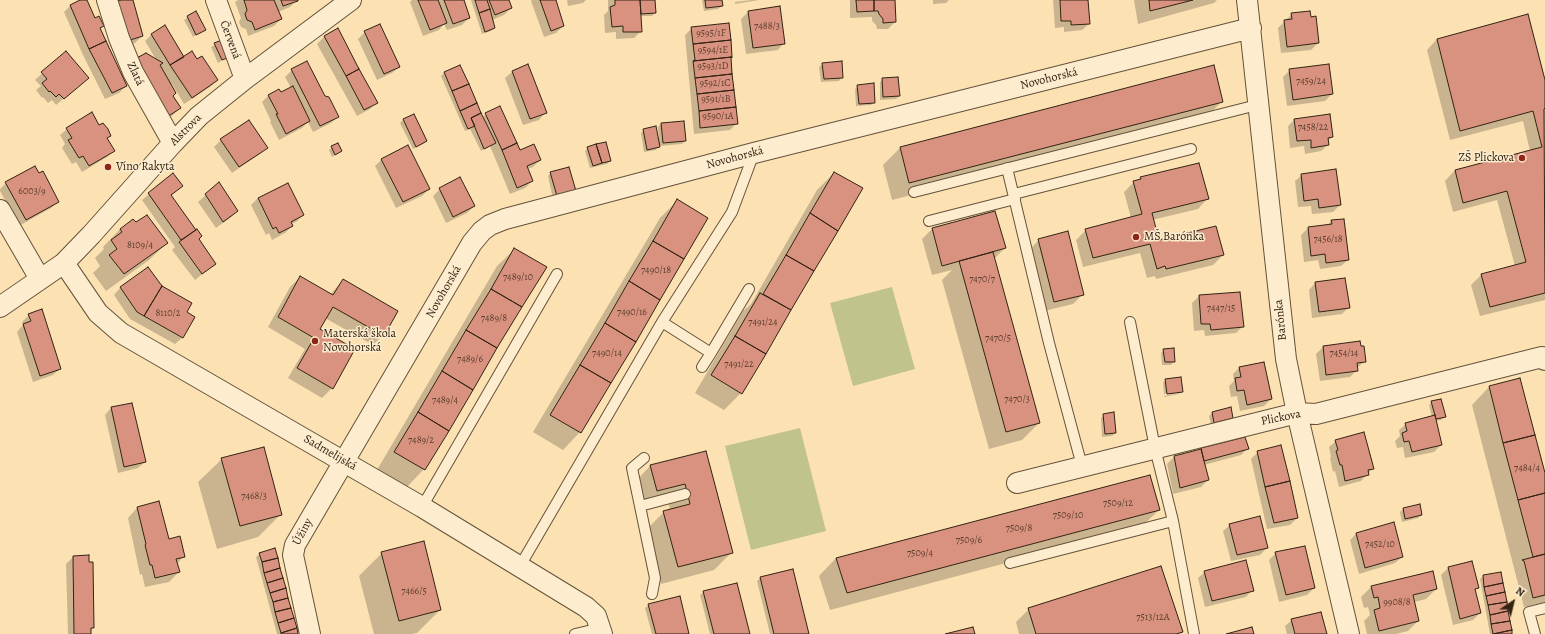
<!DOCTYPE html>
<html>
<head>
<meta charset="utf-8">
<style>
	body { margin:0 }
	#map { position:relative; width:1545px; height:634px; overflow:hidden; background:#fce2b3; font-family:Alegreya,serif }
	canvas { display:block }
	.north { position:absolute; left:1493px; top:582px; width:40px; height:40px; -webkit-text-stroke:3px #fdecce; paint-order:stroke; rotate:35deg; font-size:11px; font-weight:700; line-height:16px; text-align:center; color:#322313 }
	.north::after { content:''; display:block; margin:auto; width:14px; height:18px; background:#322313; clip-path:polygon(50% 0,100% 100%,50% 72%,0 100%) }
</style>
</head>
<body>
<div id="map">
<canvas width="1545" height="634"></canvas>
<div class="north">N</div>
</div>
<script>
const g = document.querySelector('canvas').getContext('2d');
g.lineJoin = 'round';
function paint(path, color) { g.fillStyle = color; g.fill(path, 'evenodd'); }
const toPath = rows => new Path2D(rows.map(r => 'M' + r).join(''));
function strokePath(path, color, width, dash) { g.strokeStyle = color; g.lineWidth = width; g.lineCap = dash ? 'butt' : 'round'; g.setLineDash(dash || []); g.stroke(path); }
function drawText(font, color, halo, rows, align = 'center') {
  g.font = font + ' Alegreya,serif'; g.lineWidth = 3; g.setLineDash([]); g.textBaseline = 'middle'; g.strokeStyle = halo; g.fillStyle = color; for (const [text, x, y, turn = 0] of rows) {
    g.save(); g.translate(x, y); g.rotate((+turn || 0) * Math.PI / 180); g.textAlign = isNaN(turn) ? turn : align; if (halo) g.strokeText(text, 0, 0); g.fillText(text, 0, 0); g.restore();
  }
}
paint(toPath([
	[892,287,915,369,853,386,830,303],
	[800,428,826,531,751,550,725,446]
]), '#c0c38c');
paint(toPath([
	[83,0,86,0,94,20,103,26,99,29,126,86,119,93,105,99,83,55,64,12,70,6],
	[125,0,132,0,142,36,135,43,120,47],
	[238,0,297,0,290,7,278,12,281,19,274,26,248,36,246,29,241,27,239,22,241,18,235,2],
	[412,0,462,0,469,18,462,25,447,30,444,24,439,30,423,36,410,2],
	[471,0,508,0,511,8,504,15,492,20,494,28,491,31,482,34],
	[532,0,555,0,563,26,556,33,544,37,531,1],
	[567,0,586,0,583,3,568,6],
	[608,0,654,0,655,13,652,16,640,16,641,31,634,38,616,39,616,32,605,33,604,15,608,11],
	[702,0,721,0,722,6,718,9,704,11],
	[751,0,759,0,735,4,735,2],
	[850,0,894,0,895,22,888,29,877,29,876,25,872,21,872,17,850,18],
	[933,0,949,0,946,3,933,4],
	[1053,0,1087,0,1089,24,1082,30,1064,32,1064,27,1055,28],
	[1134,0,1217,0,1214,3,1138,24],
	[748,12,784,43,778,50,746,54,741,19],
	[1292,14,1318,43,1311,50,1281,53,1278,28],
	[188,17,204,30,193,37,184,20],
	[728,24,737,123,730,130,694,134,685,35,692,28],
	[337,30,376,102,370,109,357,116,317,44,324,37],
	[365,32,399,67,392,73,377,80,358,39],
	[152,34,184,58,197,60,217,80,210,87,184,104,172,84,171,85,172,96,180,108,173,115,160,123,157,61,145,41],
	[1437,39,1545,83,1545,300,1480,316,1471,285,1481,275,1515,266,1497,200,1453,212,1445,181,1455,170,1530,151,1523,121,1450,140,1427,50],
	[222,41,229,56,218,63,211,47],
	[65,52,80,85,56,105,52,100,48,103,43,97,42,98,36,90,41,86,35,80],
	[823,64,842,77,839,81,821,82,819,67],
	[460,66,483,117,486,114,519,151,540,160,533,167,527,169,532,181,525,188,510,194,490,146,481,151,470,129,465,131,441,76,444,73],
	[528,66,545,113,539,120,523,125,505,78,512,72],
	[1213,67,1222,101,1205,119,892,200,883,165,900,148],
	[292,70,338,117,331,123,313,132,308,122,302,128,279,140,270,122,271,121,262,102,269,95,280,93,291,88,285,77],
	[1290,70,1332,94,1325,101,1287,106,1283,77],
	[883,79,899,96,896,99,880,100,880,82],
	[858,86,874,102,871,105,856,106,855,89],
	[403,120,426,141,423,144,413,149,400,123],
	[1294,120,1332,137,1328,141,1328,145,1321,151,1305,154,1304,146,1290,148,1288,126],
	[249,121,267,147,260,154,232,173,214,147,221,140],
	[661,124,685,141,682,144,659,146,656,150,644,152,641,133,644,130,659,140,658,127],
	[99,126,110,135,106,139,113,150,107,157,82,172,76,162,72,164,62,148,65,144,60,135,67,129],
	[332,147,341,151,332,157,329,150],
	[588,148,610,161,607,164,590,168,585,151],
	[382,159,429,189,422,196,396,208,375,166],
	[551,173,575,191,553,199,548,176],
	[834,173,862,188,741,393,724,410,695,393,743,311,751,304,817,190],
	[1302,175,1340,205,1333,212,1312,214,1311,206,1298,207,1295,181],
	[1141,178,1208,198,1198,209,1152,220,1158,241,1223,255,1213,265,1156,279,1155,276,1147,278,1140,253,1083,267,1076,240,1086,230,1131,218,1124,192,1134,182,1138,181],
	[6,183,58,202,51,208,19,226,0,191,0,189],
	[218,184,237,211,230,218,216,228,198,202],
	[287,184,303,215,296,222,291,224,292,226,285,233,272,240,269,233,266,235,251,205,258,198],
	[181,186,171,196,215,264,195,280,172,250,175,247,142,200,149,194],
	[440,189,474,206,467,213,446,223,433,196],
	[677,201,580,432,563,450,533,432,660,218],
	[995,212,1005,248,994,259,1039,423,1022,440,989,449,942,280,952,270,932,275,922,239,932,229],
	[1331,221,1348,260,1341,266,1320,269,1318,260,1304,262,1301,235,1308,228,1327,226],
	[136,224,167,243,149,260,106,291,93,273,100,266,95,258,104,249,103,247,120,229],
	[1039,240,1083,294,1073,304,1044,311,1029,250],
	[515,249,424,469,407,487,377,470,497,266],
	[148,268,161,286,185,312,194,317,182,338,175,344,130,319,114,295,120,288],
	[300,277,330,295,343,280,383,335,373,345,325,318,319,329,332,388,322,398,288,378,305,349,268,327,290,287],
	[1315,283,1349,307,1342,314,1312,318,1309,290],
	[1199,296,1243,326,1236,333,1205,336,1204,330,1194,331,1192,303],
	[41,311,60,369,53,375,33,382,17,332,23,325,22,322,29,315],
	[29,317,31,317,34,326,32,326],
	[1359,342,1365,361,1357,368,1357,370,1350,377,1320,381,1316,354,1323,347],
	[1164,350,1174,361,1171,365,1162,365,1161,353],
	[1239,368,1271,399,1264,406,1240,411,1237,396,1231,397,1229,386,1234,381,1233,374],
	[1519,379,1545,478,1545,602,1524,607,1472,405,1489,387],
	[1166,380,1182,391,1179,394,1164,397,1164,396,1180,393,1180,391,1164,394,1163,383],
	[1432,402,1444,417,1441,420,1435,421,1441,445,1434,452,1405,458,1403,447,1397,448,1395,441,1400,436,1399,430,1406,424,1432,417,1429,405],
	[111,408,145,462,138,468,118,473,105,415],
	[1230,408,1232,418,1229,421,1211,425,1209,416,1212,413],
	[1104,415,1115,433,1112,436,1102,437,1101,418],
	[1245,438,1247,449,1241,455,1204,465,1208,480,1201,487,1173,494,1167,464,1174,457],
	[1336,441,1373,468,1361,481,1339,487,1335,471,1333,472,1330,458,1331,457,1329,447],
	[705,452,732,552,714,570,661,584,647,529,664,512,670,510,668,501,640,508,633,484,650,466],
	[1258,452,1297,518,1290,525,1267,529,1251,459],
	[222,459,281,514,258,537,217,549,198,482],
	[1419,505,1421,515,1418,518,1402,522,1400,512,1403,509],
	[138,507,184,556,177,564,179,572,169,582,145,587,142,574,140,575,128,518],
	[1159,510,1141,527,830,610,819,576,836,558],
	[1230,525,1267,548,1260,555,1231,561,1223,531],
	[1357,533,1402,557,1395,563,1359,574,1350,540],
	[382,553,440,610,417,633,412,634,374,634,359,576],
	[1276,553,1314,588,1307,595,1279,602,1269,560],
	[260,554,297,634,277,634,256,557],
	[73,557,88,563,93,627,90,630,90,634,68,634,66,564],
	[1472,562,1477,587,1474,591,1480,613,1473,620,1453,625,1441,575,1448,568],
	[792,570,808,634,770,634,757,581,760,578],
	[1205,572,1252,590,1246,597,1205,607,1198,578],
	[1483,576,1511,634,1490,634,1480,579],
	[1371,587,1436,589,1426,599,1414,602,1418,621,1408,631,1396,634,1367,634,1364,621,1370,615,1368,607,1364,608,1361,597],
	[704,592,749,634,710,634,700,595],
	[649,605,688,634,652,634,645,608],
	[1029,609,1182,632,1179,634,1019,634,1016,622],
	[1292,620,1326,634,1287,634,1285,626]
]), '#0003');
const building = toPath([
	[80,0,87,0,95,18,99,16,104,26,100,28,106,41,89,49,70,5,80,0],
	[121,0,133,0,143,36,127,41,116,1,121,0],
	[244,0,274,0,282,19,255,30,252,22,247,20,245,14,247,10,244,0],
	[281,0,298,0,298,1,283,6,281,0],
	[418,0,438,0,447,23,430,30,418,0],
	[444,0,464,0,470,18,453,24,444,0],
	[475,0,487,0,490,9,479,13,475,0],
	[489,0,509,0,512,8,495,15,489,0],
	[540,0,556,0,564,26,551,31,540,0],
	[615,0,640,0,642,32,623,32,623,26,612,27,610,7,615,5,615,0],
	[640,0,655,0,656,13,641,14,640,0],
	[705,0,722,0,723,6,706,8,705,0],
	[856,0,874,0,874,11,857,12,856,0],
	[874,0,895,0,896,22,883,23,883,19,879,14,878,11,874,11,874,0],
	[1060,0,1088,0,1090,24,1071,25,1071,21,1061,21,1060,0],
	[1149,0,1193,0,1150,11,1149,0],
	[780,6,785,44,753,48,748,11,780,6],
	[490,9,495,28,485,32,479,13,490,9],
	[196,11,206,30,196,35,187,16,196,11],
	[1310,11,1311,17,1316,16,1319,43,1287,47,1284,20,1292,19,1291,13,1310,11],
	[1528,14,1545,80,1545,108,1544,109,1545,293,1490,307,1481,274,1526,262,1507,191,1463,203,1455,170,1542,147,1533,111,1460,131,1437,39,1528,14],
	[729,23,731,40,693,44,691,27,729,23],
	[380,24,400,67,384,74,364,31,380,24],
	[165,25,184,57,170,65,151,34,165,25],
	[338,28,359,69,346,76,324,36,338,28],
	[222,40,230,57,222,60,214,43,222,40],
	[731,40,732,57,693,61,695,60,693,44,731,40],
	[106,41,127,86,112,93,89,49,106,41],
	[66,51,89,78,64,99,59,94,56,97,50,91,49,92,42,83,47,79,41,72,66,51],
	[192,51,197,59,202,56,218,80,192,98,170,65,192,51],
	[146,53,163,63,160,65,176,93,173,96,181,108,167,117,133,60,146,53],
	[731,57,732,74,695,78,693,61,732,57,732,58,731,57],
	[307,61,325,96,329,97,339,117,320,126,291,69,307,61],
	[842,61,843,78,824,79,822,63,842,61],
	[528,64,547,113,530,119,512,71,528,64],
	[1329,64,1333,94,1293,100,1289,69,1329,64],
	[460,65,469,84,452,91,444,72,460,65],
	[1214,65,1223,102,909,183,900,147,1214,65],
	[359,69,378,103,364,110,346,76,359,69],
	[732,74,734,90,697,94,695,78,732,74],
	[898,77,900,96,883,97,882,78,898,77],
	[874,83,875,103,859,104,857,85,874,83],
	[469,84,477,103,460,111,452,91,469,84],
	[293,86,310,121,286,134,276,114,278,114,268,95,279,89,281,92,293,86],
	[734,90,736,107,699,111,697,94,734,90],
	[477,103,481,113,471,118,475,126,468,129,460,111,477,103],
	[500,106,517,143,502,150,485,113,500,106],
	[736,107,738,124,700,128,699,111,736,107],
	[92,112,99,125,103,123,108,129,111,136,107,138,115,151,89,166,83,156,79,158,68,140,72,138,66,128,92,112],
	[481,113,496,143,484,149,471,118,481,113],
	[414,114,427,141,416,147,403,119,414,114],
	[1330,114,1333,137,1328,138,1329,145,1311,148,1311,140,1297,141,1294,119,1330,114],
	[249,120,268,148,239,167,220,139,249,120],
	[684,121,686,141,663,143,661,123,684,121],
	[656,126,660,147,647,150,643,129,656,126],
	[606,142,611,161,602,163,596,144,606,142],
	[338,143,342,151,335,155,331,146,338,143],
	[517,143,520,150,534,144,541,160,527,166,533,181,517,188,502,150,517,143],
	[596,144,602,163,593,166,587,147,596,144],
	[408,145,430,189,403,202,381,159,408,145],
	[1199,163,1209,199,1152,213,1159,240,1216,226,1224,255,1166,269,1165,266,1157,269,1150,244,1093,258,1085,229,1142,214,1133,181,1141,179,1140,177,1199,163],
	[35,166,39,173,43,171,59,202,26,220,5,182,35,166],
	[569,167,576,191,557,196,550,172,569,167],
	[1336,169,1341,205,1319,208,1318,199,1304,201,1301,174,1336,169],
	[834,172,863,188,838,231,810,213,834,172],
	[173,173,183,186,171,195,196,230,181,240,148,193,173,173],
	[460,177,475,206,453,217,439,188,460,177],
	[219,182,238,211,223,222,205,194,219,182],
	[288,183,304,215,291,222,293,226,279,233,276,227,273,229,258,198,288,183],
	[677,199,708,218,684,259,653,241,677,199],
	[995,211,1006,248,942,266,932,228,995,211],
	[810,213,838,231,814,271,786,255,810,213],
	[147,215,168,243,124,274,109,255,117,249,111,240,122,232,120,229,133,219,136,222,147,215],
	[1344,219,1349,260,1326,263,1325,254,1311,256,1308,227,1332,224,1331,220,1344,219],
	[197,229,202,236,199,239,216,264,202,274,179,242,197,229],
	[1068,231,1084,295,1054,302,1038,239,1068,231],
	[653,241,684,259,660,300,629,281,653,241],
	[514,248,547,267,522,307,491,289,514,248],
	[993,252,1040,423,1006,432,959,261,993,252],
	[786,255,814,271,791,310,763,294,786,255],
	[148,267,162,286,144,316,137,312,120,287,148,267],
	[300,276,333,295,343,279,398,311,384,336,333,307,320,329,355,349,333,389,297,368,314,338,278,317,300,276],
	[1345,278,1350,308,1319,312,1315,282,1345,278],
	[629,281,660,300,636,342,605,323,629,281],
	[162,286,192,303,187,312,195,317,183,338,144,316,162,286],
	[491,289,522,307,497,348,466,330,491,289],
	[1240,292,1244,327,1211,330,1210,324,1201,324,1199,295,1240,292],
	[760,293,791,310,766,354,735,336,760,293],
	[42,309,61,369,40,376,23,324,31,321,28,314,42,309],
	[605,323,636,342,611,383,580,365,605,323],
	[466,330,497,348,473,390,442,371,466,330],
	[735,336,766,354,742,394,711,375,735,336],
	[1360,341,1361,346,1364,346,1366,362,1357,363,1358,371,1326,375,1323,346,1360,341],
	[1174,348,1175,362,1165,362,1163,349,1174,348],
	[1264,362,1272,399,1247,405,1244,390,1237,391,1235,378,1241,377,1239,367,1264,362],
	[580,365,611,383,581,433,550,415,580,365],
	[442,371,473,390,449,431,418,412,442,371],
	[1181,377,1183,392,1167,394,1165,379,1181,377],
	[1520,378,1535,435,1503,443,1489,386,1520,378],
	[1441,399,1446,417,1436,419,1431,401,1441,399],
	[132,403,146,462,124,467,111,407,132,403],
	[1231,407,1233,418,1214,423,1212,412,1231,407],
	[418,412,449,431,425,470,394,452,418,412],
	[1114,412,1116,433,1105,434,1103,414,1114,412],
	[1435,415,1442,445,1412,452,1409,441,1404,442,1402,433,1407,431,1405,423,1435,415],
	[1364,432,1374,469,1368,470,1369,475,1345,481,1342,465,1340,465,1336,451,1338,450,1335,440,1364,432],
	[1535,435,1545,473,1545,493,1518,500,1503,443,1535,435],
	[1245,437,1249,449,1204,461,1201,448,1245,437],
	[1281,445,1290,481,1265,487,1257,451,1281,445],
	[264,447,282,515,240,526,221,458,264,447],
	[1201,449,1209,480,1180,488,1174,456,1201,449],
	[706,451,733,553,678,567,663,511,690,504,685,484,657,491,650,465,706,451],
	[1150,475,1160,510,847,593,836,558,1150,475],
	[1290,481,1298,518,1274,523,1265,487,1290,481],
	[1545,493,1545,554,1533,557,1518,500,1545,493],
	[159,501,169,539,180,536,185,557,176,559,180,572,155,578,152,565,150,565,145,545,146,544,137,507,159,501],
	[1420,504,1422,515,1405,519,1403,508,1420,504],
	[1260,516,1268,548,1237,555,1229,524,1260,516],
	[1394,522,1403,557,1365,568,1356,533,1394,522],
	[424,541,441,610,399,621,381,552,424,541],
	[1305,546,1315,588,1286,595,1275,552,1305,546],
	[275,548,278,558,262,562,259,553,275,548],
	[1545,554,1545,595,1533,598,1524,561,1522,560,1545,554],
	[89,555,89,562,93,562,94,628,91,628,91,634,74,634,73,556,89,555],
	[278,558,280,568,264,573,262,562,278,558],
	[1246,560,1254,591,1212,601,1204,571,1246,560],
	[1472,561,1479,588,1475,589,1481,613,1460,619,1448,567,1472,561],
	[1161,566,1183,632,1176,634,1036,634,1028,608,1161,566],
	[280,568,283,578,267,583,264,573,280,568],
	[793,569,809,634,774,634,760,577,793,569],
	[1433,571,1437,589,1413,595,1419,621,1379,631,1374,610,1380,608,1378,597,1374,598,1371,586,1433,571],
	[1501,572,1503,583,1484,587,1483,575,1501,572],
	[283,578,286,588,270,593,267,583,283,578],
	[737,583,750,634,714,634,703,591,737,583],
	[1503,583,1505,592,1486,596,1484,587,1503,583],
	[286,588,288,598,273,602,270,593,286,588],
	[1505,592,1507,602,1488,605,1486,596,1505,592],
	[680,596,689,634,656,634,648,604,680,596],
	[288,598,291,608,275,612,273,602,288,598],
	[1507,602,1508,611,1490,615,1488,605,1507,602],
	[291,608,294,618,278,623,275,612,291,608],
	[1508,611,1510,621,1491,624,1490,615,1508,611],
	[1321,612,1327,634,1295,634,1291,619,1321,612],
	[294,618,297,628,281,633,278,623,294,618],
	[1510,621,1512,630,1493,634,1491,624,1510,621],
	[973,627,975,634,945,634,973,627],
	[1252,627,1254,634,1226,634,1252,627],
	[297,628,298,634,281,634,281,633,297,628],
	[1512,630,1512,634,1493,634,1512,630]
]);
paint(building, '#d9927f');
strokePath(building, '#322313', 1);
const lane = toPath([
	[1007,168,1049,343,1082,466],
	[914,192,1257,105],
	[1014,194,1191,149],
	[929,221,1015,199],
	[662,322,711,353,749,289],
	[702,367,711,353],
	[644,458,632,468,655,578,652,594],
	[640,506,685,494],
	[422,507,557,274],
	[1173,521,1194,634],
	[1010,563,1173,521,1155,448,1130,322],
	[520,566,662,322,732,212,754,153],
	[575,634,601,628],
	[1535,634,1529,612,1545,608]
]);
const street = toPath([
	[107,0,119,38,133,72,173,143],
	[216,0,245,79],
	[1247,0,1286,359,1297,413,1349,634],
	[0,210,40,279],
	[64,263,98,313,121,333,422,507,586,607,596,616,602,634],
	[0,307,64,263,91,235,173,143,199,116,245,79,351,0],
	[1017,483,1297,413,1316,414,1542,357,1545,360],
	[310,634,293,555,295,545,472,243,482,231,490,225,505,219,754,153,1251,28]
]);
strokePath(lane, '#64533b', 12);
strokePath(street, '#64533b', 22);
strokePath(lane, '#fdecce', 10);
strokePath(street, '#fdecce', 20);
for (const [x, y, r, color] of [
	[1522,158,4,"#8f2418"],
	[108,167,4,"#8f2418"],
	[1136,237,4,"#8f2418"],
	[315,341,4,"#8f2418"]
]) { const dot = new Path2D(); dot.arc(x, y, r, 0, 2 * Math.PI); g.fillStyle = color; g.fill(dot); strokePath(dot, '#fdecce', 1.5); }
drawText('10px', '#5c3f2e', null, [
	["7488/3",767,27],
	["9595/1F",711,34],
	["9594/1E",713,51],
	["9593/1D",713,67],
	["7459/24",1311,82],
	["9592/1C",715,84],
	["9591/1B",716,100],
	["9590/1A",718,117],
	["7458/22",1313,128],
	["6003/9",32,192],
	["7456/18",1328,240],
	["8109/4",140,246],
	["7490/18",656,271],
	["7489/10",518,278],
	["7470/7",982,280],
	["7447/15",1221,309],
	["7490/16",632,313],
	["8110/2",168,314],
	["7489/8",494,319],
	["7491/24",763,323],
	["7470/5",998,339],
	["7490/14",607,354],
	["7454/14",1344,354],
	["7489/6",470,360],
	["7491/22",739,365],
	["7470/3",1017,400],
	["7489/4",445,401],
	["7489/2",421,441],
	["7484/4",1527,469],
	["7468/3",254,497],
	["7509/12",1118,504],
	["7509/10",1068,516],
	["7509/8",1019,529],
	["7509/6",969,541],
	["7452/10",1380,545],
	["7509/4",920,554],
	["7466/5",414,592],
	["9908/8",1397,603],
	["7513/12A",1153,618]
]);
drawText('12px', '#322313', '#fdecce', [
	["Červená",230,40,70],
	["Zlatá",135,74,64],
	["Novohorská",1049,79,-14],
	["Alstrova",186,130,-45],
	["Novohorská",735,158,-15],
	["Novohorská",444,292,-60],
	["Barónka",1281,320,-96],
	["Plickova",1281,418,-11],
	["Sadmelijská",330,453,30],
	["Úžiny",303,532,-62]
]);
drawText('12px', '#322313', '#fdecce', [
	["ZŠ Plickova",1514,158,"right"],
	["Víno Rakyta",116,167],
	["MŠ Barónka",1144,237],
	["Materská škola",323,334],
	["Novohorská",323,348]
], 'left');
</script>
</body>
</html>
